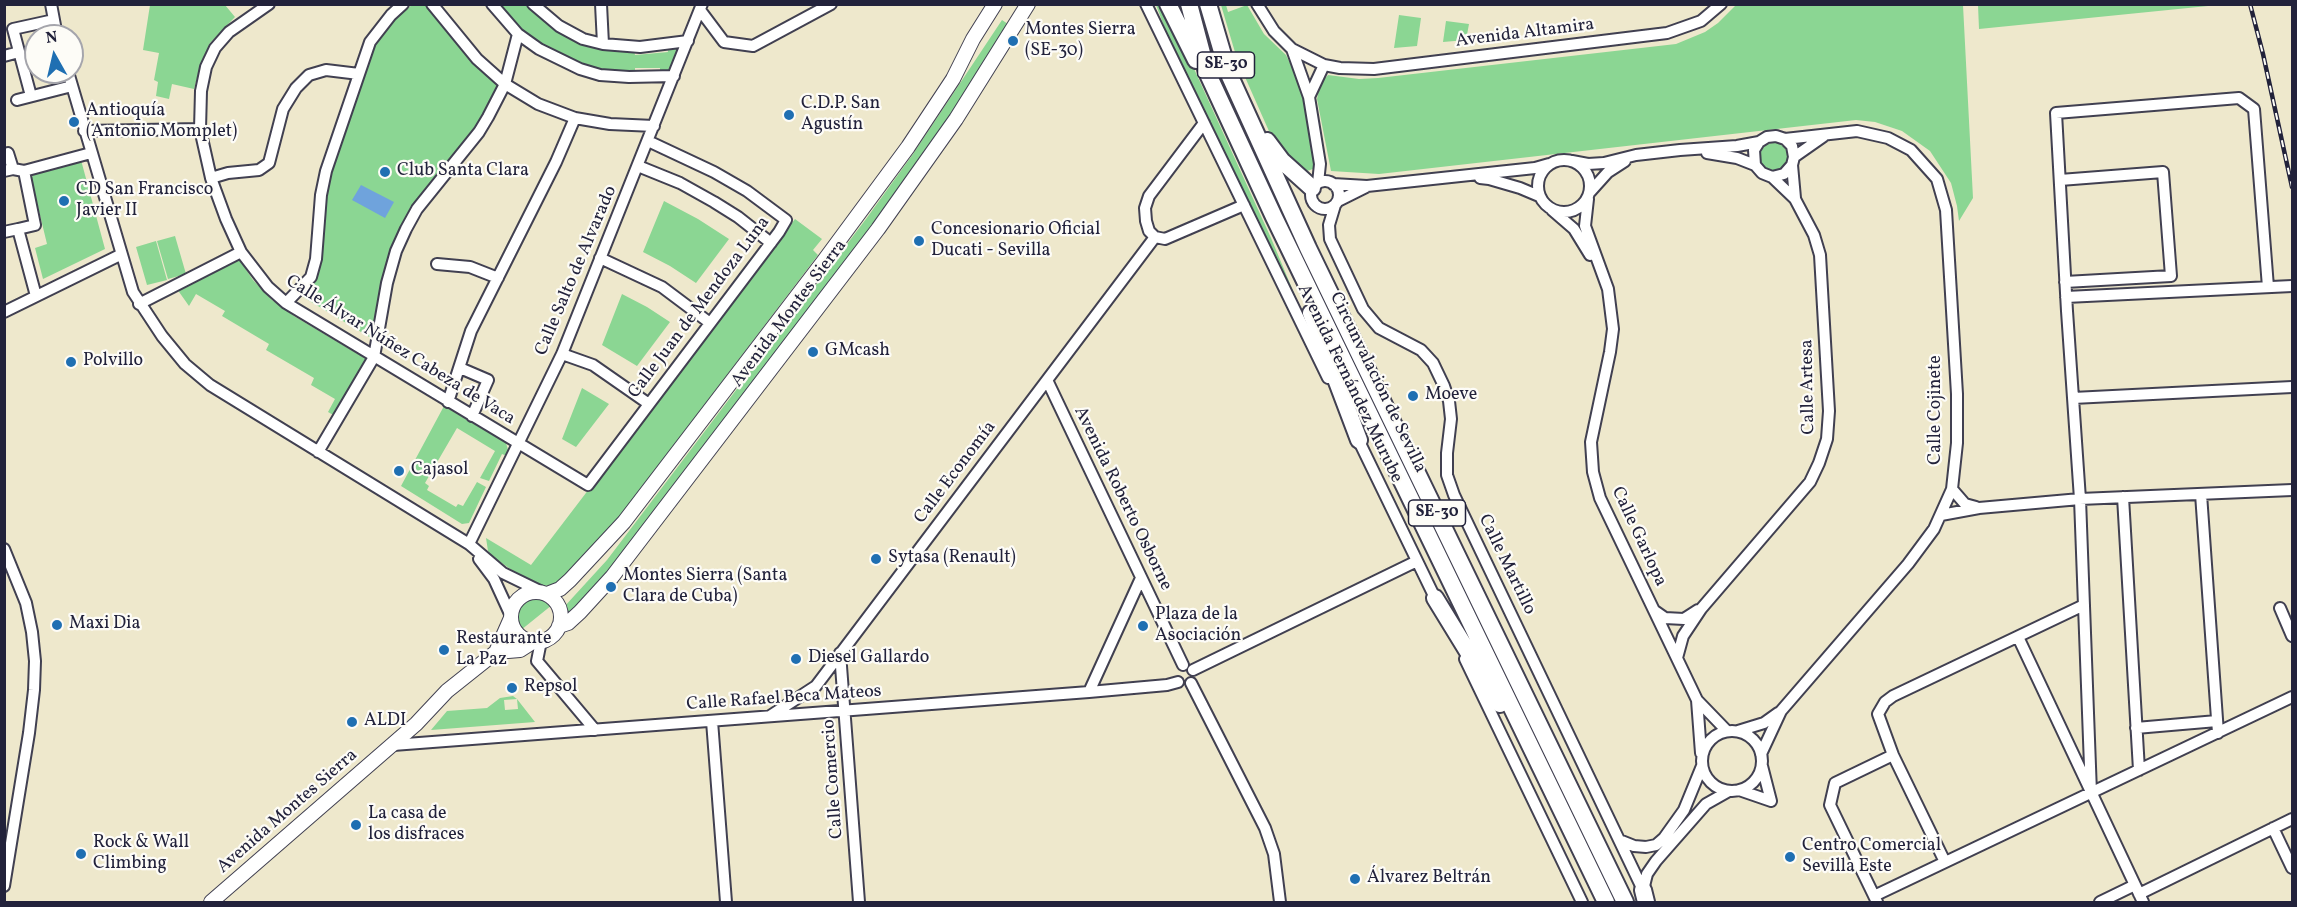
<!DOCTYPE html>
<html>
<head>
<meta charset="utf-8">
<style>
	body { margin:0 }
	#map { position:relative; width:2297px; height:907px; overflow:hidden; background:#eee8cc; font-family:Vollkorn,serif }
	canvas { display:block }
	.frame { position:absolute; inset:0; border:6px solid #22223b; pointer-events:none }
	.north { position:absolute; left:24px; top:24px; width:60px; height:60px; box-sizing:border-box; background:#fdfcf7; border:2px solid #a5a5ac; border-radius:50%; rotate:352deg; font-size:16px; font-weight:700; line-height:24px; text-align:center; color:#22223b }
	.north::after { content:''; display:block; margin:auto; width:21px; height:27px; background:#1f6fb2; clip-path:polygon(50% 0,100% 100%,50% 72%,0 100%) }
</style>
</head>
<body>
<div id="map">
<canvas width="2297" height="907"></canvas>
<div class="frame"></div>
<div class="north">N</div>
</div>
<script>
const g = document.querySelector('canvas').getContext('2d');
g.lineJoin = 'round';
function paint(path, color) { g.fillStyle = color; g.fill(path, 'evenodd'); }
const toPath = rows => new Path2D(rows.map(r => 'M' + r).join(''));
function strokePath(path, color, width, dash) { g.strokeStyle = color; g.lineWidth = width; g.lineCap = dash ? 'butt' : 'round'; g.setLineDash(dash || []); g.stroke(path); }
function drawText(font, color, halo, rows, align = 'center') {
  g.font = font + ' Vollkorn,serif'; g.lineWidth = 4.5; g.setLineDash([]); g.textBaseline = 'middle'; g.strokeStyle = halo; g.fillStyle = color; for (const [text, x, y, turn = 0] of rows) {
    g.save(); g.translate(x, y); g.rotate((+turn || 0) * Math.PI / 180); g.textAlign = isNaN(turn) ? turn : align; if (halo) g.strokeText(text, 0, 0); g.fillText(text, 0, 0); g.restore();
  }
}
paint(toPath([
	[150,5,225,5,235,17,210,43,201,63,194,89,172,84,169,99,156,96,158,82,154,80,159,53,143,50],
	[412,5,426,5,472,62,499,86,473,134,429,184,413,207,374,337,371,338,303,297,303,294,310,285,330,175,371,52,383,32,396,17],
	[496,5,528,5,557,29,634,50,635,55,668,52,667,47,680,49,673,70,660,73,660,68,635,68,635,73,595,71,531,39],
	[1156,5,1165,5,1271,238,1309,329,1169,39],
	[1221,5,1226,5,1228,12,1247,5,1264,34,1286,55,1301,85,1314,163,1313,169,1307,171,1300,167,1285,156,1272,138,1237,59],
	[1736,5,1963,5,1973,198,1959,221,1957,206,1951,183,1930,151,1902,131,1875,122,1856,120,1379,174,1331,171,1317,99,1320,84,1328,75,1359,79,1378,78,1676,44,1705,32,1718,23],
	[1978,5,1978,4,2218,5,1979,29],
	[1399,15,1421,18,1417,46,1394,48],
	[1002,20,1011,26,929,153,624,557,566,618,564,607,607,560,866,219,913,154],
	[1446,21,1469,24,1466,40,1443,42],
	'1760 157a14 14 0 1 1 28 0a14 14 0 1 1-28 0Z',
	[81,160,105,249,43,279,35,248,47,244,31,178,35,173],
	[664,201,698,219,729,239,696,283,670,266,643,252],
	[795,219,822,239,813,250,818,255,607,533,605,532,583,557,558,583,552,585,544,586,520,576,492,556,488,551,486,538,531,565],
	[175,236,186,274,168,279,157,241],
	[156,241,167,280,147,285,136,247],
	[239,259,253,280,272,300,294,316,368,360,335,416,328,412,335,399,311,385,314,378,266,350,269,344,222,316,225,311,196,294,189,306,177,289],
	[622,294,647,307,670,322,637,366,602,345],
	[582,388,609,404,576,447,562,439],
	[444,406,506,443,509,453,507,456,502,454,489,481,480,478,495,451,457,428,425,483,429,486,427,490,456,507,458,504,463,506,477,482,486,487,469,523,462,524,401,486],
	[533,597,545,598,552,605,521,630,516,621,517,611,522,603],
	[513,696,517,699,504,700,505,710,518,709,517,699,535,722,431,730,447,711,487,708,500,698]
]), '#8bd693');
paint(toPath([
	[361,185,394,202,385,218,352,200]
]), '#6fa3dc');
const minor = toPath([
	[51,4,57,36],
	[269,4,229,32,215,48,206,67,201,91,200,129,211,178,226,219,241,252,268,287,286,303,588,485,779,232,786,220,747,191,714,172,648,141],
	[432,4,477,59,505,84,538,104,575,118,610,124,654,126],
	[492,4,518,34,539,49,580,69,600,75,629,77,674,76],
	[533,4,559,26,583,39,603,44,640,47,688,41],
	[601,4,603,44],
	[1146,4,1328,378],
	[1257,4,1274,31,1292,49,1324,65,1340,68,1374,69,1667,33,1701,21,1721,4],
	[700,10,724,42,753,46,831,4],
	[1292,49,1309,97,1320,164,1318,183],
	[4,56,19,52],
	[68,72,133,292,162,336,185,364,210,385,469,544,503,573,542,592],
	[31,96,13,29,54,20],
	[1309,97,1324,65],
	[17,100,72,86],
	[1204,123,1149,196,1145,208,1146,221,1149,231,1155,237,1165,239,1244,205],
	[84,131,200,129],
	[1707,153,1737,158,1755,165],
	[4,154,8,153,13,169],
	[1794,157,1824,136],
	'1538 186a26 26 0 1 1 52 0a26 26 0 1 1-52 0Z',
	[1572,161,1588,164,1604,163,1636,155,1680,150,1737,146,1759,142],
	[1792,165,1795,198],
	[638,166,680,183,714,202,738,217,771,243],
	[4,171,13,169,24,171,91,153],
	[24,171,35,225,18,229,36,296],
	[211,178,228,173,259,170,269,163,283,109,296,88,309,75,326,70,359,74],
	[1480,178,1489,179,1520,188,1539,196],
	[2060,180,2163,172,2171,276,2065,282],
	'1311 195a14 14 0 1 1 28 0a14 14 0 1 1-28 0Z',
	[1333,184,1367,186,1535,168,1549,164],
	[1590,192,1608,172,1625,161],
	[1588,199,1585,226,1608,289,1613,329,1610,352,1591,442,1593,472,1600,498,1697,700,1727,731],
	[1338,201,1366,187],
	[1335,205,1329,225,1330,239,1363,309,1379,328,1421,350,1433,363,1444,386,1449,401,1451,419,1447,453,1447,475,1454,495,1643,890],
	[1552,210,1574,229,1590,255],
	[4,232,18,229],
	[600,258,662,287,710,323],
	[437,264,470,267,498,278],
	[2066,297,2292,286],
	[286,303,311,277,316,259,321,195,326,171,370,42,391,15,403,4],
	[139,304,241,252],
	[4,312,120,255],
	[562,354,593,365,649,404],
	[460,368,488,380,472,416],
	[1047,380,1183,665],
	[2073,398,2292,387],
	[448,402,471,331,556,162,575,118],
	[1356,435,1437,602],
	[318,452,374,357,387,283,396,251,406,229,417,209,479,132,488,117,505,84,518,34],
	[1952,489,1965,504,1976,507],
	[2201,494,2218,733],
	[2123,497,2139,770],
	[1941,515,1979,508,2080,499,2292,490],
	[469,544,562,354,702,4],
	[4,549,26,603,32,632,35,661,34,690,29,733,4,886],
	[479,559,494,579,511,616],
	[2280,608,2292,636],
	[1655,611,1665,618,1684,619,1698,610],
	[2018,637,2143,902],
	[541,641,537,661,595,730],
	[840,653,859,902],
	[1677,658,1683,636,1701,609,1810,482,1819,463,1827,439,1829,411,1820,255,1814,235,1795,199,1772,177,1762,173,1755,165,1754,150,1759,142,1767,137,1776,136,1785,139,1792,146,1794,157,1792,165,1784,174,1772,177],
	[1465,659,1582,902],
	[1193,670,1417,561],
	[1191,683,1265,828,1274,854,1280,902],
	[1089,692,1141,578],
	[1697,700,1701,753],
	[770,716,816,686,1155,237],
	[712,721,726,902],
	[2136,728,2217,721],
	'1702 761a30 30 0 1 1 60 0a30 30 0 1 1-60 0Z',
	[1738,731,1764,723,1778,713],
	[393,745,1089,692,1167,685,1178,682],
	[1761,754,1781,711,1908,564,1934,529,1952,489,1957,443,1957,394,1946,210,1937,179,1911,150,1888,138,1857,131,1785,139],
	[1762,766,1771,801],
	[1739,790,1771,801],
	[2091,793,2080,499,2067,311,2056,113,2239,98,2254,109,2268,287],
	[2273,828,2292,868],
	[1619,840,1634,846,1646,847,1656,845,1664,838,1684,810,1702,766],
	[1945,862,1893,755,1878,714,1885,702,1893,696,2084,605],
	[1643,890,1647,874,1656,861,1706,804,1729,791],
	[2139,894,2292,819],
	[1874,896,2292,697],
	[1877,902,1830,805,1835,783,1893,755],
	[2100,902,2135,885]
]);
const major = toPath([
	'511 617a25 25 0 1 1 50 0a25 25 0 1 1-50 0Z',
	[547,594,560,589,570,580,624,522,823,262,908,147,953,79,973,39,995,4],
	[559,626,568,623,580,612,612,577,878,229,956,119,1028,4],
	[496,652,520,650,534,641],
	[211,902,416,724,447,691,496,652,511,618]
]);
const highway = toPath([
	[1168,4,1196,60],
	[1189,4,1207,72,1274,217,1606,902],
	[1208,4,1228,72,1308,248,1625,902],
	[1267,141,1282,161,1312,188],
	[1311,313,1359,440],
	[1435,598,1500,704],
	[1643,890,1646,902]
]);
strokePath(minor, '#414051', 14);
strokePath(major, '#414051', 16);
strokePath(highway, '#414051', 20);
strokePath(minor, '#fff', 10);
strokePath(major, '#fff', 14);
strokePath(highway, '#fff', 16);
const rail = toPath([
	[2250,4,2263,54,2292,187]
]);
strokePath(rail, '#22223b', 4.5);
strokePath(rail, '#fdfcf7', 2, [7]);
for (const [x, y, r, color] of [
	[1013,41,6,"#1f6fb2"],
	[789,115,6,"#1f6fb2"],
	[74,122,6,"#1f6fb2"],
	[385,172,6,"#1f6fb2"],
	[64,201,6,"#1f6fb2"],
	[919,241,6,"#1f6fb2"],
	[813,352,6,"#1f6fb2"],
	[71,362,6,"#1f6fb2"],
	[1413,396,6,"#1f6fb2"],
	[399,471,6,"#1f6fb2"],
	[876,559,6,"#1f6fb2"],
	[611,587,6,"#1f6fb2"],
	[57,625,6,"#1f6fb2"],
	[1143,626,6,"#1f6fb2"],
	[444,650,6,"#1f6fb2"],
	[796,659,6,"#1f6fb2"],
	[512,688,6,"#1f6fb2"],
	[352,722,6,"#1f6fb2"],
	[356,825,6,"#1f6fb2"],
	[81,854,6,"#1f6fb2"],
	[1790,857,6,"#1f6fb2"],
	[1355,879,6,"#1f6fb2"]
]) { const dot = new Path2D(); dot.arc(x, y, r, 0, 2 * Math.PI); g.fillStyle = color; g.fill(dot); strokePath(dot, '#fdfcf7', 2); }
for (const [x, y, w] of [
	[1226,65,57],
	[1437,513,57]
]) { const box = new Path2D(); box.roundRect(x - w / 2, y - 13, w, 26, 4.5); g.fillStyle = '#fdfcf7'; g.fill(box); strokePath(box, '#22223b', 1.5); }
drawText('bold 16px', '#22223b', null, [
	["SE-30",1226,65],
	["SE-30",1437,513]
]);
drawText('18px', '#22223b', '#fdfcf7', [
	["Montes Sierra",1025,31],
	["(SE-30)",1025,52],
	["C.D.P. San",801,105],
	["Agustín",801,126],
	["Antioquía",86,112],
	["(Antonio Momplet)",86,133],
	["Club Santa Clara",397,172],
	["CD San Francisco",76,191],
	["Javier II",76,212],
	["Concesionario Oficial",931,231],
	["Ducati - Sevilla",931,252],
	["GMcash",825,352],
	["Polvillo",83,362],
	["Moeve",1425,396],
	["Cajasol",411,471],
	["Sytasa (Renault)",888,559],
	["Montes Sierra (Santa",623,577],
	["Clara de Cuba)",623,598],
	["Plaza de la",1155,616],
	["Asociación",1155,637],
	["Maxi Dia",69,625],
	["Restaurante",456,640],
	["La Paz",456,661],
	["Diesel Gallardo",808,659],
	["Repsol",524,688],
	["ALDI",364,722],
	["La casa de",368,815],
	["los disfraces",368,836],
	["Rock & Wall",93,844],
	["Climbing",93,865],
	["Centro Comercial",1802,847],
	["Sevilla Este",1802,868],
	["Álvarez Beltrán",1367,879]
], 'left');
drawText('18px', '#22223b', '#fdfcf7', [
	["Avenida Altamira",1525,34,-7],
	["Calle Salto de Alvarado",577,271,-67],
	["Calle Juan de Mendoza Luna",700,308,-53],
	["Avenida Montes Sierra",790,314,-53],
	["Calle Álvar Núñez Cabeza de Vaca",400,351,32],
	["Circunvalación de Sevilla",1377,383,64],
	["Avenida Fernández Murube",1349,384,64],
	["Calle Artesa",1809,387,-91],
	["Calle Cojinete",1937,410,-90],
	["Calle Economía",956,473,-53],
	["Avenida Roberto Osborne",1122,499,64],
	["Calle Garlopa",1638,537,65],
	["Calle Martillo",1506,565,64],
	["Calle Rafael Beca Mateos",784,699,-4],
	["Calle Comercio",834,779,-94],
	["Avenida Montes Sierra",288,812,-41]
]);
</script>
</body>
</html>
